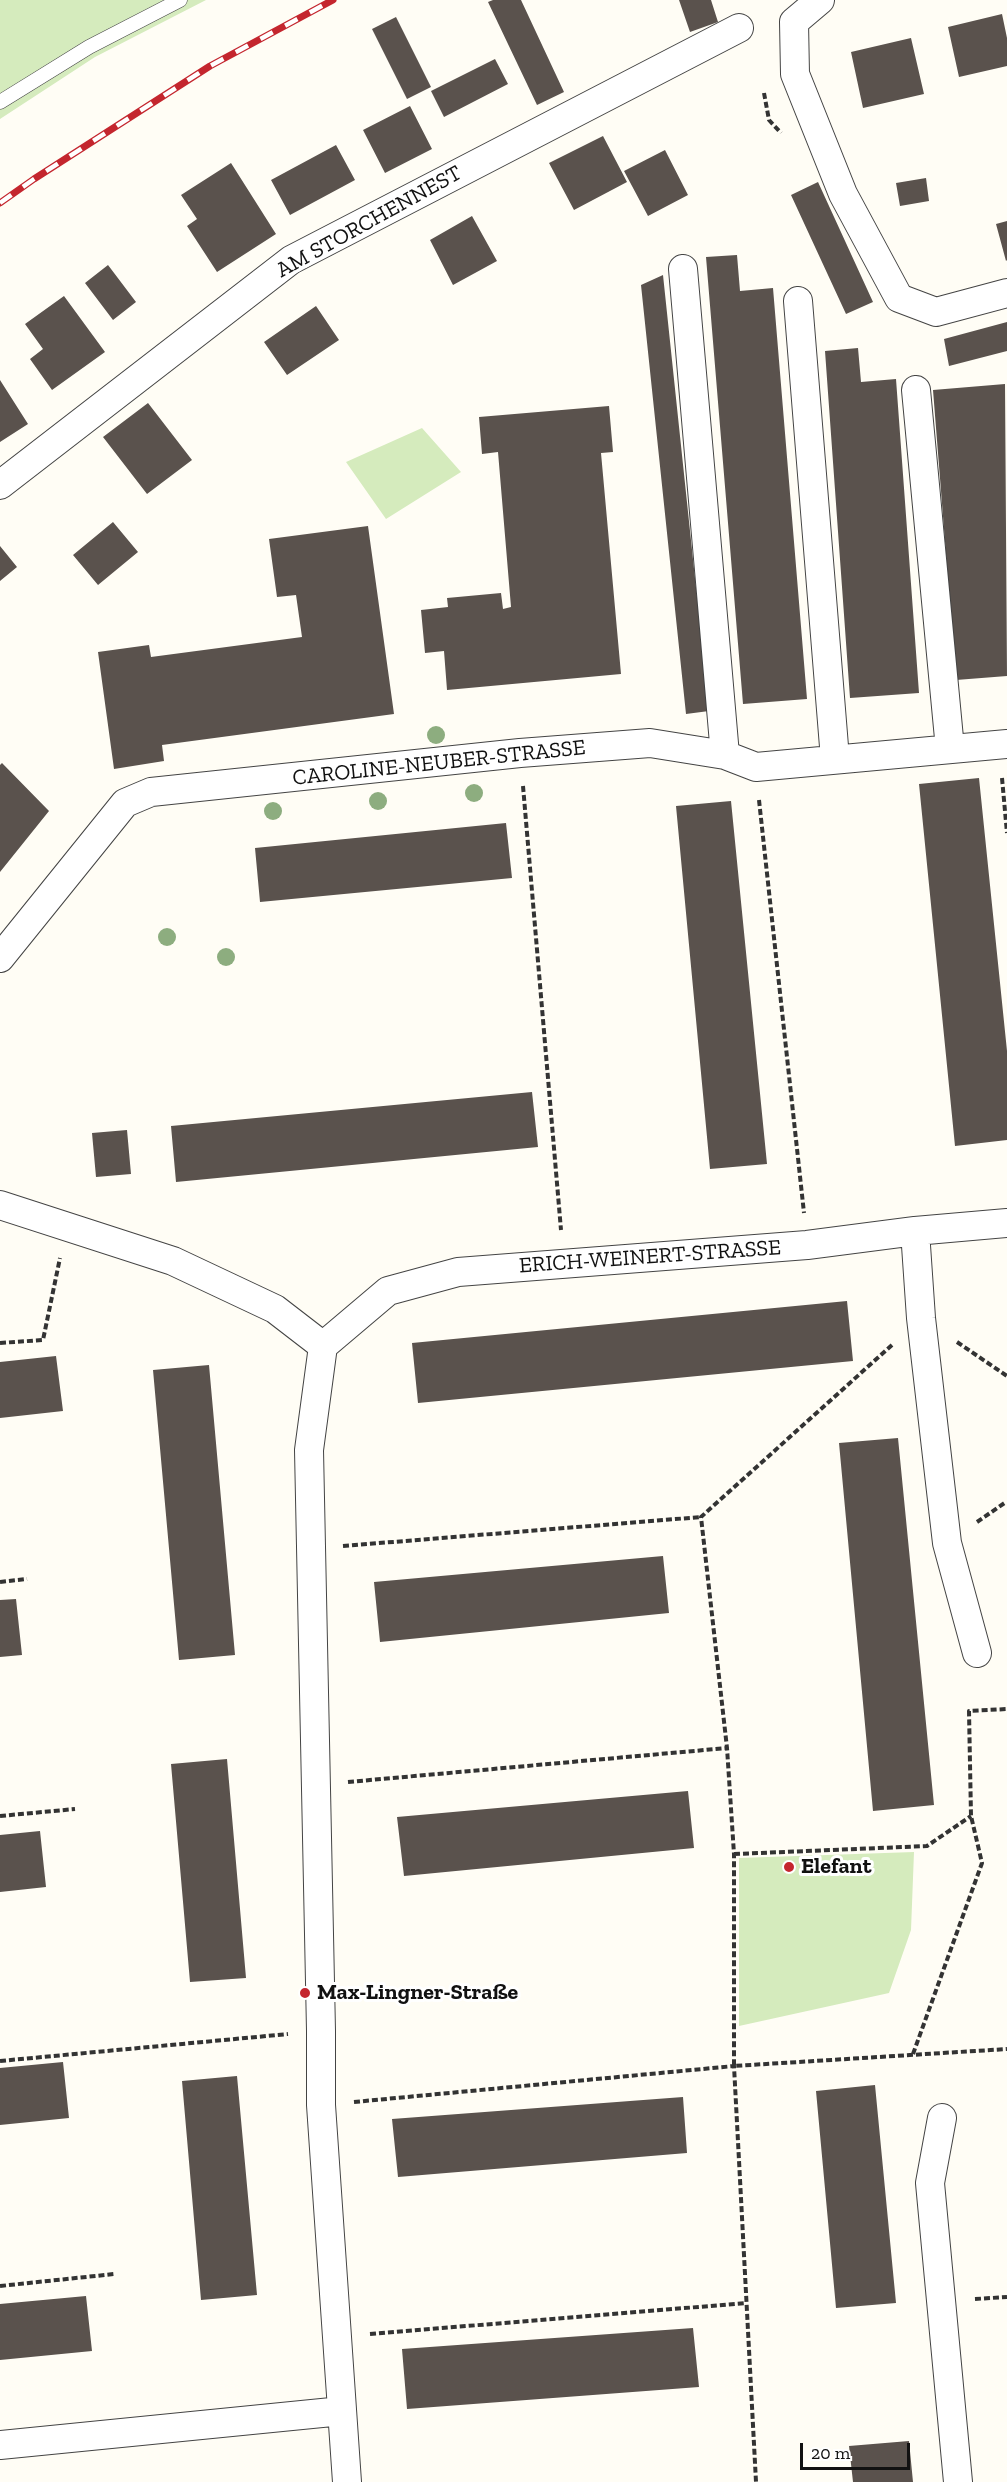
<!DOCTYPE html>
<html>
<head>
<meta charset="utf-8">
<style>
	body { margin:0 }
	#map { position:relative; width:1007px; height:2482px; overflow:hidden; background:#fffdf5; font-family:"Zilla Slab",serif }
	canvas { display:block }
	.scale { position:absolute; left:800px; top:2443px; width:110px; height:27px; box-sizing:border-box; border:3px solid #111; border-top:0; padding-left:8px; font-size:18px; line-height:21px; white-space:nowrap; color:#111; -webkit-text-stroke:4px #fff; paint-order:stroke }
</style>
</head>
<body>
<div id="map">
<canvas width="1007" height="2482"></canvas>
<div class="scale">20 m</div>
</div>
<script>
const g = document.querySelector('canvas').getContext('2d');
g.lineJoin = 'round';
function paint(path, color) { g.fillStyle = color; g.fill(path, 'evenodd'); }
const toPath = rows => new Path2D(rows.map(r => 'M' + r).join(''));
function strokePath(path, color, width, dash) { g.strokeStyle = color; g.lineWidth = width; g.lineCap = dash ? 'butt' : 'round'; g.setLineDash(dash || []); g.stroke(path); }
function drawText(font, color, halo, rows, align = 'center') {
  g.font = font + ' "Zilla Slab",serif'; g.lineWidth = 6; g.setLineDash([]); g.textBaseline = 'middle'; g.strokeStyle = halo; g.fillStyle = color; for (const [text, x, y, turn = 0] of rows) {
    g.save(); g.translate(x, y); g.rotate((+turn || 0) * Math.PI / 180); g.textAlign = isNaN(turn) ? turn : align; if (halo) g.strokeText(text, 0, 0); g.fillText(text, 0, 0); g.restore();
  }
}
paint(toPath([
	[0,0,206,0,95,57,0,119],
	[422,428,461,472,386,519,346,462],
	[914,1852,911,1930,889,1993,739,2026,739,1858]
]), '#d5ebbd');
paint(toPath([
	[493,0,521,0,564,92,537,105,488,2],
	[679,0,711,0,718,22,690,32],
	[1002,14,1007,38,1007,66,959,77,948,27],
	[396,17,431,87,407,99,372,29],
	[911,38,924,94,863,108,851,52],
	[495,59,508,84,444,117,431,91],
	[410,106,432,149,385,173,363,130],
	[603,136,627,182,574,210,549,163],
	[336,145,355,180,290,215,271,180],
	[665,150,688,195,648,216,624,171],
	[231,163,276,234,217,272,187,226,197,219,181,195],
	[926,178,929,201,900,206,896,183],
	[818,182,873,302,846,314,791,195],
	[472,216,497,261,453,285,430,240],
	[1007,221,1007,260,1006,261,996,224],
	[737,255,740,291,773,288,807,699,743,704,706,257],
	[108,265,136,302,113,320,85,283],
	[663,275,709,711,686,714,641,285],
	[64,296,105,352,52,390,30,359,43,349,25,324],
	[316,306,339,340,287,375,264,342],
	[1007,322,1007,351,949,366,944,339],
	[858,348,861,382,896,379,919,693,850,698,825,351],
	[0,380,28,424,0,442],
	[1005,384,1007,676,956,680,933,390],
	[148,403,192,460,147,494,103,437],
	[609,406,613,452,601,453,621,674,447,690,444,651,425,653,421,610,448,607,447,598,501,593,503,609,511,607,498,452,482,454,479,417],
	[113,522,138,552,98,585,73,555],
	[368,526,394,714,162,745,164,761,114,769,98,652,149,645,151,657,302,637,296,595,277,597,269,539],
	[0,546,17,567,0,581],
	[2,763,49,811,0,872,0,765],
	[979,778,1007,1051,1007,1140,955,1146,919,784],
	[731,801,767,1164,710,1169,676,806],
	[506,823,512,878,260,902,255,848],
	[532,1092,538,1147,176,1182,171,1126],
	[127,1130,131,1174,96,1177,92,1133],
	[847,1301,853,1361,418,1403,412,1343],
	[56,1356,63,1411,0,1418,0,1362],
	[209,1365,235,1655,179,1660,153,1370],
	[898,1438,934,1805,873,1811,839,1443],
	[663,1556,669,1613,380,1642,374,1582],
	[16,1599,22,1655,0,1657,0,1600],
	[227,1759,246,1978,190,1982,171,1764],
	[688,1791,694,1848,404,1876,397,1817],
	[40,1831,46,1887,0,1892,0,1835],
	[63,2062,69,2118,0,2125,0,2068],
	[237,2076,257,2295,201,2300,182,2081],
	[875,2085,896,2303,836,2308,816,2091],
	[683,2097,687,2153,398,2177,392,2119],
	[86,2296,92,2351,0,2360,0,2304],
	[693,2328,699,2387,407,2409,402,2349],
	[909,2441,913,2482,853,2482,849,2446]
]), '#5a524d');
const lane = toPath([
	[0,102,89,47,180,0]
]);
const street = toPath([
	[820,0,794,22,795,74,843,194,899,298,936,312,1007,293],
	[683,269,725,755],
	[798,301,835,759],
	[916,390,950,749],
	[0,485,291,260,739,28],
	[0,958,125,803,151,792,520,753,650,743,725,755,756,767,1007,744],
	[0,1205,173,1261,275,1309,323,1346],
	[915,1231,921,1318,947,1543,977,1653],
	[942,2118,930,2183,958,2482],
	[0,2445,342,2411],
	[347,2482,321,2105,321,2031,309,1450,323,1346,388,1291,458,1272,807,1245,915,1231,1007,1223]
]);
strokePath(lane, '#444', 15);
strokePath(street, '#444', 30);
strokePath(toPath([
	[764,93,769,120,781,133],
	[1002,778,1007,833],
	[523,786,561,1230],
	[759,800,804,1213],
	[957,1342,1007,1376],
	[0,1343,43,1340,60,1258],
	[892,1345,701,1517,727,1748,734,1854,734,2066,1007,2049],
	[977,1522,1006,1502],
	[343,1546,701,1517],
	[0,1582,27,1579],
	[348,1782,727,1748],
	[0,1816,75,1809],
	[734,1854,927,1846,971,1816],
	[913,2054,982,1863,971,1816,969,1711,1007,1709],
	[0,2061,288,2034],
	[354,2102,734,2066,756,2482],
	[0,2286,114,2274],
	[975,2299,1007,2297],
	[370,2334,746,2303]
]), '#333', 4, [6, 3]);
strokePath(lane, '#fff', 14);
strokePath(street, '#fff', 28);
const rail = toPath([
	[0,203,34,179,210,66,333,0]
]);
strokePath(rail, '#c4262e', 7);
strokePath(rail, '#fff', 4.5, [14]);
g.fillStyle = '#8dad7f';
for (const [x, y] of [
	[436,735],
	[474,793],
	[378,801],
	[273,811],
	[167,937],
	[226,957]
]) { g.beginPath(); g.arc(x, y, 9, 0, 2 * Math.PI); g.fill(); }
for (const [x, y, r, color] of [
	[789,1867,6,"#c4262e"],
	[305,1993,6,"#c4262e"]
]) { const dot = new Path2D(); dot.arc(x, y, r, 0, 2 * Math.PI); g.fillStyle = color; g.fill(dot); strokePath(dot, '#fff', 2); }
drawText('22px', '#111', '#fff', [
	["AM STORCHENNEST",369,222,-29],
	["CAROLINE-NEUBER-STRASSE",439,763,-6],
	["ERICH-WEINERT-STRASSE",650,1257,-4]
]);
drawText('bold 22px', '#111', '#fff', [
	["Elefant",801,1867],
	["Max-Lingner-Straße",317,1993]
], 'left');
</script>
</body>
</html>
